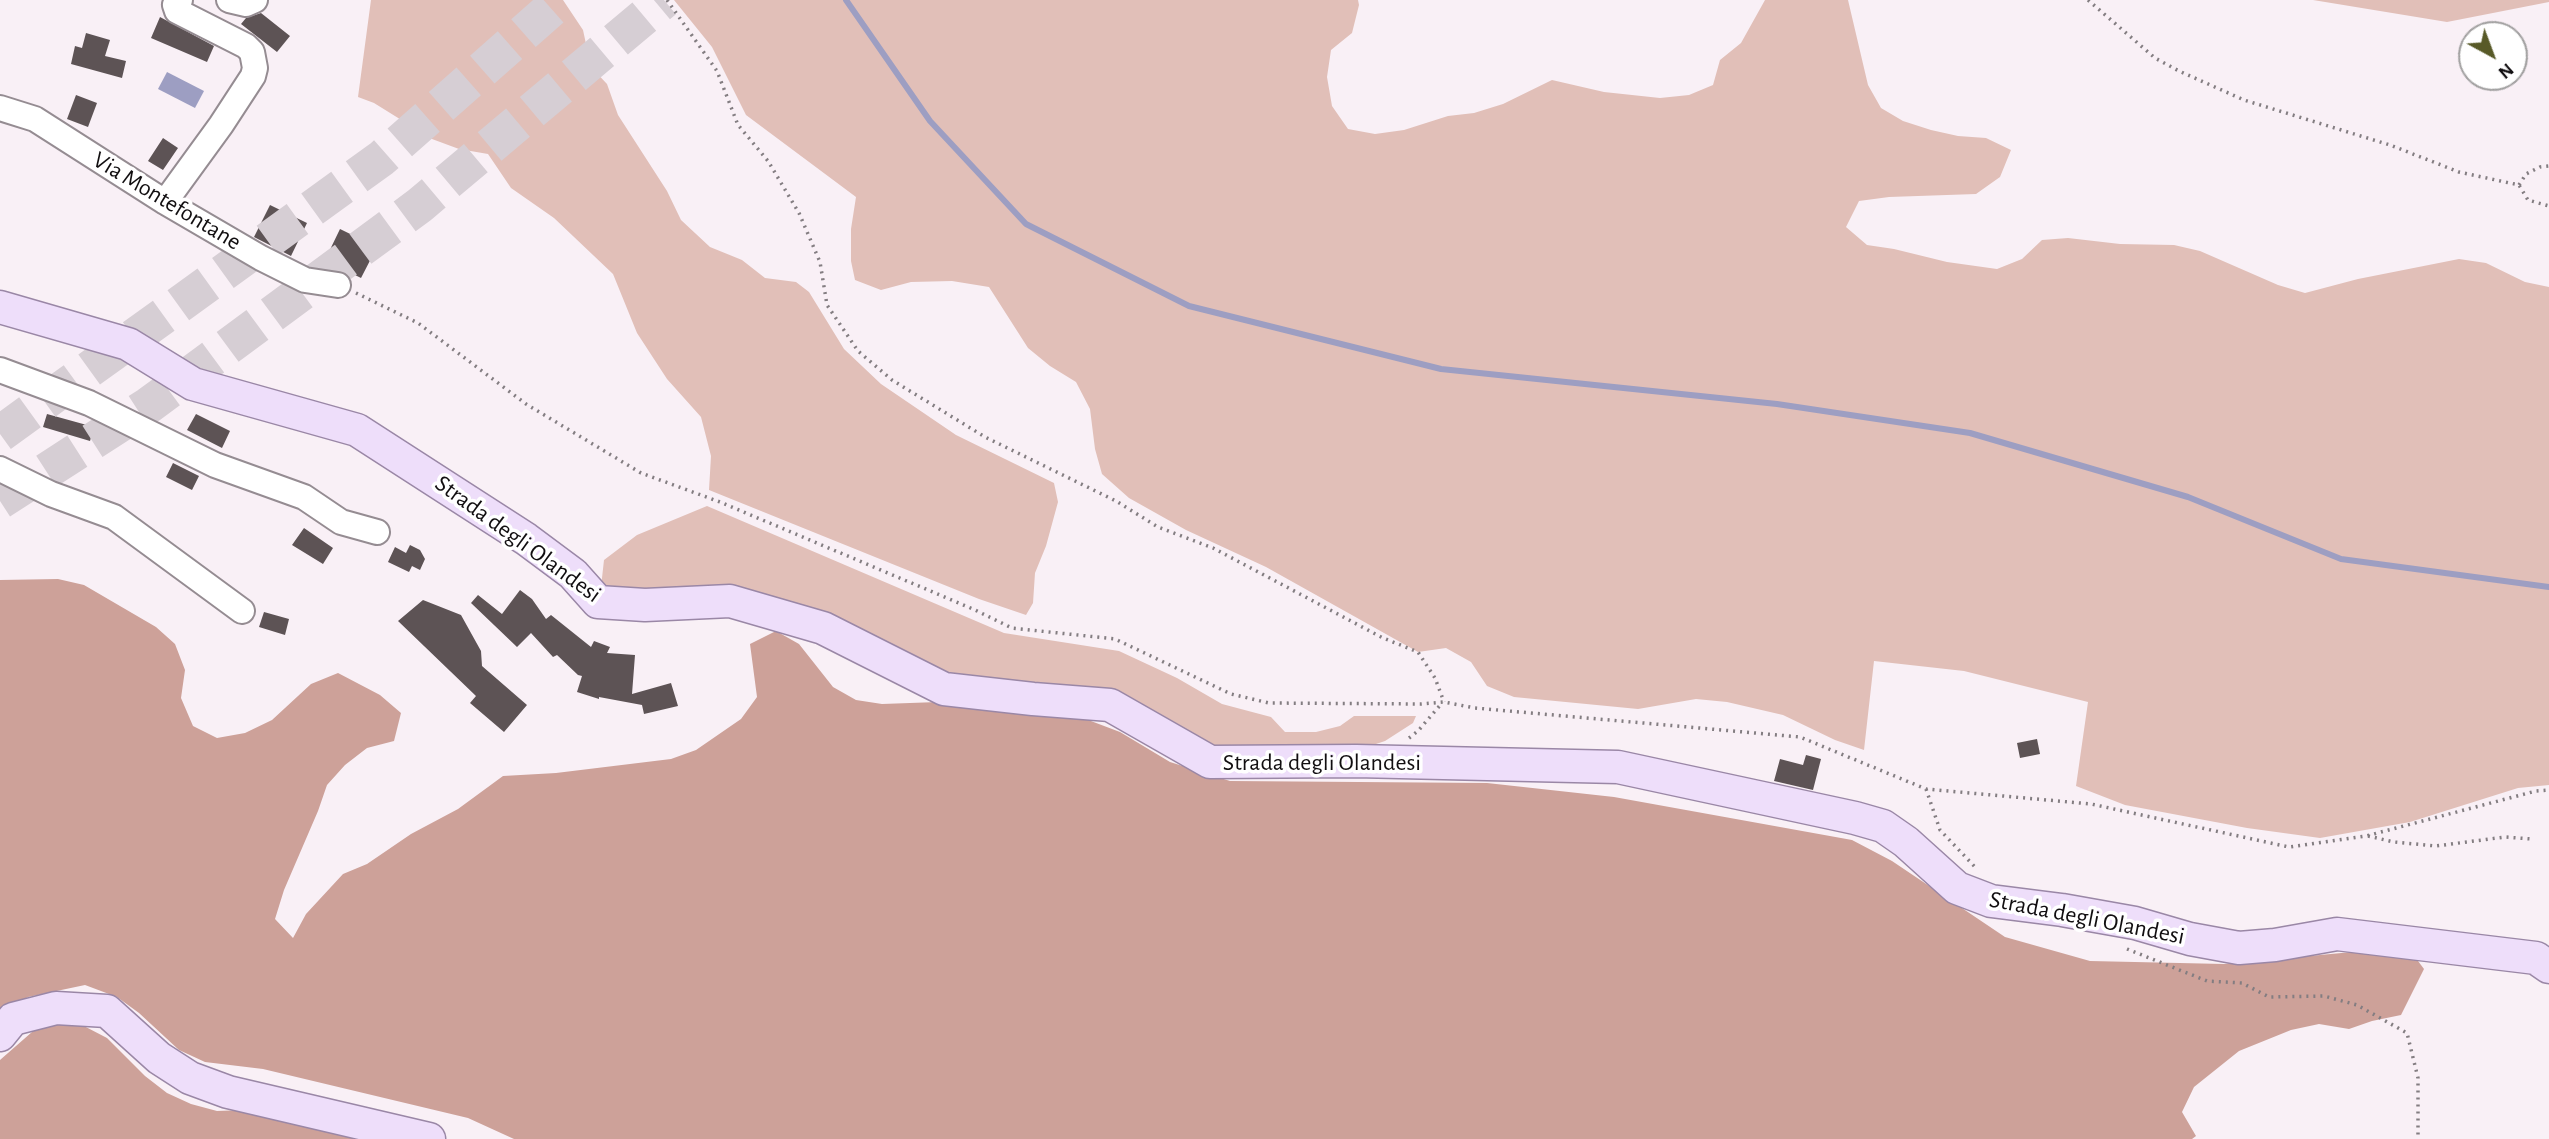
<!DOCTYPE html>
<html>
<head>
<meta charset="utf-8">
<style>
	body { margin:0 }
	#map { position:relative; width:2549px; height:1139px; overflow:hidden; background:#f9f0f6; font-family:"Alegreya Sans",sans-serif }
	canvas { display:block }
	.north { position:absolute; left:2458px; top:21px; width:70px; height:70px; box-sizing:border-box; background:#fff; border:2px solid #a09f9f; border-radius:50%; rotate:139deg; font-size:19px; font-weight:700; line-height:28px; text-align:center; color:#110e10 }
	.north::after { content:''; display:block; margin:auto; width:24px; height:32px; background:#585a28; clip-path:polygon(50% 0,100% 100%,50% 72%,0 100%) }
</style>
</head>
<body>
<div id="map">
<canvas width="2549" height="1139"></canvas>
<div class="north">N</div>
</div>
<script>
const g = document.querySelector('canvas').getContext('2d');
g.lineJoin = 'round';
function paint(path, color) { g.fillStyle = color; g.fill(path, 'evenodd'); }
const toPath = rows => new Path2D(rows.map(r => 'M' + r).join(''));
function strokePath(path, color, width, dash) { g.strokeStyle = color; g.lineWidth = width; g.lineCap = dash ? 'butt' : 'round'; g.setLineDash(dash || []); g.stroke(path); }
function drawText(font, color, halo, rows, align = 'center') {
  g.font = font + ' "Alegreya Sans",sans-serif'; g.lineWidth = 7; g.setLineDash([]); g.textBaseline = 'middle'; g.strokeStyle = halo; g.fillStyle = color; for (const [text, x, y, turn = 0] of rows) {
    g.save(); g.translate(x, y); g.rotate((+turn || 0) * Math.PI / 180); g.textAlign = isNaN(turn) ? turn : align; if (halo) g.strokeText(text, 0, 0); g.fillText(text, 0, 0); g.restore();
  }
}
paint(toPath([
	[371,0,563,0,583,30,591,67,607,84,618,115,667,191,681,220,710,247,742,260,765,278,796,282,809,292,844,349,881,384,956,435,1054,483,1058,502,1046,546,1035,573,1033,603,1026,615,979,599,709,490,711,456,701,417,667,379,637,333,613,274,554,218,511,188,488,154,459,149,432,139,374,103,358,97],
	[674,0,1358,0,1359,5,1352,33,1331,50,1327,77,1332,106,1348,129,1375,134,1404,130,1448,116,1474,113,1503,104,1552,80,1604,92,1660,98,1689,95,1713,85,1720,60,1741,43,1765,0,1848,0,1868,85,1881,108,1903,121,1931,130,1958,136,1986,138,2011,150,2000,177,1976,194,1889,197,1859,201,1846,227,1867,245,1894,249,1947,262,1997,269,2022,259,2042,240,2068,238,2120,244,2174,245,2200,251,2278,285,2305,293,2358,279,2459,259,2486,263,2525,282,2549,287,2549,785,2518,788,2410,822,2320,838,2247,828,2125,805,2076,786,2088,702,1964,671,1874,661,1864,750,1835,740,1783,715,1727,702,1696,699,1638,709,1514,697,1487,686,1471,662,1446,648,1418,652,1266,567,1186,530,1129,498,1102,474,1095,449,1090,409,1076,382,1050,366,1028,348,989,287,952,281,911,282,881,290,855,280,851,261,851,229,856,197,746,115,712,47],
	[2313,0,2549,0,2549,2,2447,22],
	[707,506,1004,633,1119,651,1177,678,1222,704,1271,717,1285,732,1316,732,1340,726,1354,716,1416,716,1413,723,1385,741,1355,751,1210,753,1161,721,947,679,851,627,600,596,604,560,637,535]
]), '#e1bfb8');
paint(toPath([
	[58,579,84,585,156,627,175,644,185,670,181,698,193,726,217,738,245,733,272,720,311,684,338,673,380,695,401,713,394,741,367,748,345,765,327,785,318,811,284,890,275,919,293,938,306,914,343,874,367,864,411,834,458,809,503,776,556,773,671,759,696,750,741,719,757,697,750,644,776,631,799,644,833,687,856,700,882,704,938,702,1075,715,1120,732,1170,762,1230,781,1487,783,1614,797,1852,840,1892,861,2005,937,2090,961,2224,964,2363,951,2391,953,2418,961,2424,969,2401,1015,2372,1021,2349,1029,2319,1024,2291,1030,2239,1051,2194,1087,2182,1112,2196,1136,2192,1139,514,1139,468,1118,263,1069,205,1062,179,1050,139,1013,117,997,85,985,28,997,0,1013,0,580],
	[55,1019,82,1025,107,1038,145,1076,167,1093,191,1104,217,1111,244,1110,371,1139,0,1139,0,1060,32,1032]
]), '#cda199');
paint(toPath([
	[167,72,204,91,195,108,158,89]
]), '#9d9ec2');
strokePath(toPath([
	[846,0,930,121,1026,224,1189,306,1441,369,1777,404,1970,433,2188,497,2341,559,2549,587]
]), '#9d9ec2', 6);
paint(toPath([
	[261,13,290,36,277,52,241,24,246,18],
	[160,17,214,46,207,62,151,38],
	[86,33,110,40,105,56,126,61,122,78,71,64,75,46,82,48],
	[76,95,97,103,88,127,67,119],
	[163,138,178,148,163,170,148,161],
	[270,205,307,223,291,256,254,237],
	[340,229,377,247,361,278,325,260],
	[47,414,94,427,90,441,43,427],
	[196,414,230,431,222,448,187,430],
	[173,463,199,476,192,490,166,477],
	[304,528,333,548,323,564,292,545],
	[410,545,420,550,425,559,420,570,412,566,409,572,388,562,395,547,406,553],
	[520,590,532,599,546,619,551,615,591,647,594,641,610,647,607,653,635,655,632,694,671,683,678,706,644,714,642,705,599,697,599,699,577,692,582,676,578,675,557,655,553,657,531,633,517,647,471,603,478,595,502,614],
	[423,600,461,615,481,651,482,666,527,705,504,732,470,703,476,696,398,621],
	[264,612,289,619,285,635,259,627],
	[2037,739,2040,754,2020,758,2017,743],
	[1806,755,1821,759,1813,790,1774,781,1780,759,1803,765]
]), '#5d5355');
strokePath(toPath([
	[0,434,382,158,561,0],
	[0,501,149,405,420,205,664,0]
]), '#d6ced4', 37, [37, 18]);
const minor = toPath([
	[229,0,246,4,255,0],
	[0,108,35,119,165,202,261,258,305,280,338,285],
	[165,202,221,125,253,76,255,68,252,52,246,46,177,11,175,5,180,0],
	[0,370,89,403,215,465,304,497,341,522,377,532],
	[0,469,51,494,114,517,242,611]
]);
const major = toPath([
	[0,307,128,344,193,384,357,430,526,539,573,574,598,602,645,605,730,601,823,628,944,689,1033,699,1110,705,1210,762,1356,761,1618,767,1855,818,1883,826,1906,842,1957,888,1991,901,2062,910,2135,923,2190,939,2239,948,2275,945,2337,934,2536,958,2549,967],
	[0,1035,13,1019,56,1008,107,1011,159,1058,190,1078,228,1092,429,1139]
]);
strokePath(minor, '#958c92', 28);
strokePath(major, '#9a87a6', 35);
strokePath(toPath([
	[667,0,717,71,738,125,768,161,799,213,820,262,827,305,858,351,892,380,985,437,1116,501,1158,527,1213,548,1383,638,1418,652,1435,678,1444,702],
	[2088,0,2155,58,2179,71,2244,100,2390,145,2459,172,2519,185,2528,200,2549,206],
	[2519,185,2526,174,2540,167,2549,166],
	[356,293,418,323,526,404,641,473,720,502,973,609,1012,628,1115,639,1231,694,1269,703,1421,704,1444,702,1475,708,1800,737,1926,789,2091,804,2289,847,2366,836,2536,791,2549,790],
	[1409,738,1418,731,1442,703],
	[1926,789,1940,830,1975,867],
	[2368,836,2394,842,2436,846,2505,837,2532,839],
	[2127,949,2207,981,2242,983,2269,997,2324,996,2357,1005,2407,1033,2418,1078,2418,1139]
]), '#837d81', 3.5, [2, 5]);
strokePath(minor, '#fff', 24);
strokePath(major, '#eedefa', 32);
drawText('24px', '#110e10', '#fff', [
	["Via Montefontane",167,201,31],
	["Strada degli Olandesi",518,539,36],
	["Strada degli Olandesi",1322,763],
	["Strada degli Olandesi",2087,918,11]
]);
</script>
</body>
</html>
